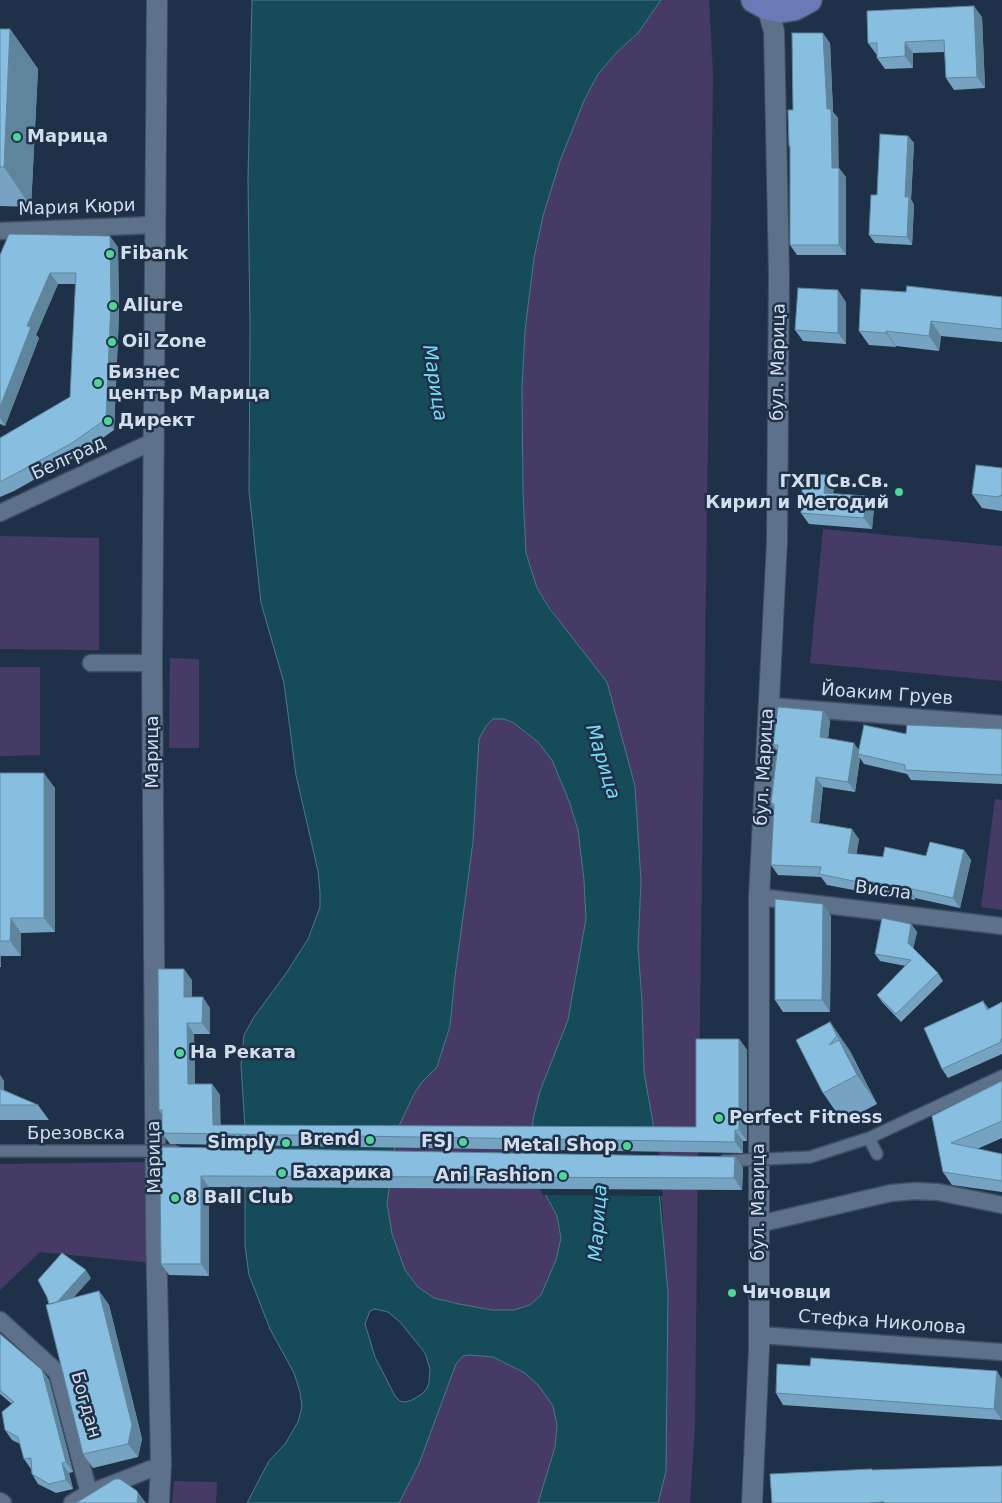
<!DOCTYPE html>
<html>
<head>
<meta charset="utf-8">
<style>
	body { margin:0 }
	canvas { display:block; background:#1f3148 }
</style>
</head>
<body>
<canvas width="1002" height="1503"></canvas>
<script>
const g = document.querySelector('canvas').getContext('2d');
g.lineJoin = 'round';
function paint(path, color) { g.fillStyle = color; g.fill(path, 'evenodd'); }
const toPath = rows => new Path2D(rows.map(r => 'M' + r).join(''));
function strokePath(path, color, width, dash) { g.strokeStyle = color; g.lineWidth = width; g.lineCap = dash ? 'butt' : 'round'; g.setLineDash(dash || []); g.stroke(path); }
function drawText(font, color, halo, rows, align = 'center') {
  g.font = font + ' "DejaVu Sans",sans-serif'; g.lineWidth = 5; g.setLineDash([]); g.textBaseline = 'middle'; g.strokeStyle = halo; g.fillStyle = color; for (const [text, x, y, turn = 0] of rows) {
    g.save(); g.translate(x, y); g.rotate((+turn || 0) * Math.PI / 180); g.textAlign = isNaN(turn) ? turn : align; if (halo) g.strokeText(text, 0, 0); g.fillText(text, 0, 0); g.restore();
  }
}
paint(toPath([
	[661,0,709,0,713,74,697,1232,695,1426,690,1503,658,1503,666,1471,666,1403,663,1216,653,1123,644,1072,642,1002,638,946,641,881,635,786,607,682,562,625,537,588,526,553,523,493,522,388,525,331,534,258,543,216,560,161,584,101,598,74,617,52,638,33],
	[823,529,1002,546,1002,681,810,663],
	[0,536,99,538,99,650,0,649],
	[170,658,199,659,199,748,169,748],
	[0,667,40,667,40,755,0,756],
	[493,719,504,719,514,723,538,742,552,760,569,801,578,830,584,880,586,919,568,1020,540,1091,533,1171,557,1216,561,1238,556,1260,541,1295,530,1305,514,1310,492,1310,459,1304,433,1298,418,1287,405,1270,392,1234,387,1204,397,1130,414,1094,421,1083,437,1067,450,1026,455,976,473,842,479,739,486,726],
	[995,799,1002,800,1002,910,981,907],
	[150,1162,152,1263,40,1252,0,1290,0,1164],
	[469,1355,493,1357,525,1373,539,1386,553,1406,557,1425,555,1447,538,1503,399,1503,419,1464,456,1364,463,1356],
	[174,1481,217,1482,216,1503,172,1503]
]), '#453b66');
const water = toPath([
	[252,0,661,0,638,33,617,52,598,74,584,101,560,161,543,216,534,258,525,331,522,388,523,493,526,553,537,588,550,609,607,682,635,786,641,881,638,946,642,1002,644,1072,653,1123,668,1292,666,1471,658,1503,538,1503,555,1447,557,1425,553,1406,539,1386,525,1373,493,1357,469,1355,463,1356,456,1364,419,1464,399,1503,247,1503,269,1461,285,1444,298,1422,302,1407,300,1392,294,1373,270,1329,249,1275,245,1246,245,1129,241,1065,244,1035,254,1017,287,972,308,939,320,907,320,892,318,871,296,775,284,683,261,603,249,491,250,326,248,179,252,0],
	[493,719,504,719,514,723,538,742,552,760,569,801,578,830,584,880,586,919,568,1020,540,1091,533,1119,532,1153,533,1171,557,1216,561,1238,556,1260,541,1295,530,1305,514,1310,492,1310,459,1304,434,1298,418,1287,405,1270,392,1234,387,1204,397,1130,414,1094,421,1083,437,1067,450,1026,455,976,473,842,479,739,486,726,493,719],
	[375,1309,388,1312,400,1322,425,1353,430,1369,429,1383,426,1390,422,1394,412,1400,405,1402,400,1401,395,1396,375,1357,365,1324,370,1311,375,1309]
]);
paint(water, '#164c59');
strokePath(water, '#4f7885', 1);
paint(toPath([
	[530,1134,657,1134,663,1196,543,1195,531,1172,529,1153]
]), '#1f3148');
const pedestrian = toPath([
	[869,1138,877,1154],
	[810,1157,869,1138,1002,1076]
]);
const minor = toPath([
	[0,231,156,225],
	[0,513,154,441],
	[91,663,152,663],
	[769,706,1002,724],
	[759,897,1002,926],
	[759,1224,891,1193,915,1191,938,1192,1002,1205],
	[0,1320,57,1372,89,1493],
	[759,1335,1002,1352],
	[0,1501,3,1503],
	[72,1503,89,1493,161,1465]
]);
const tertiary = toPath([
	[157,0,152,663,156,1234,161,1465,159,1503],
	[752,1503,759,1349,759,897,777,542,779,274,774,31,767,7]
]);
const primary = toPath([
	[754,0,767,7,781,10,794,8,809,0]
]);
strokePath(pedestrian, '#414f63', 14);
strokePath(minor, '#414f63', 19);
strokePath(tertiary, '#414f63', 22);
strokePath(primary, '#414f63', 28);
strokePath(pedestrian, '#5d718b', 11);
strokePath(minor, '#5d718b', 16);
strokePath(tertiary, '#5d718b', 20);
strokePath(primary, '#697ab6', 25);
const pedestrianBridge = toPath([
	[0,1151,176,1151],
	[722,1161,810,1157]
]);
strokePath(pedestrianBridge, '#414f63', 14, []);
strokePath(pedestrianBridge, '#5d718b', 11);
paint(toPath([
	[982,17,985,88,954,90,946,78,945,52,913,53,913,68,885,69,877,58,877,55,868,43],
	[0,29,10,29,38,69,31,207,0,206],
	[830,43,833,112,838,118,838,168,846,177,846,255,797,255,790,245,790,148,789,146,793,110],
	[908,136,914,143,911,199,914,205,912,245,875,243,869,235,877,195],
	[118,247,119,313,114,430,80,454,14,491,0,497,0,438,70,397,76,284,58,284,36,335,39,338,5,426,0,424,0,255],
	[906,292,1002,297,1002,342,941,336,939,351,896,346,896,347,869,345,859,331],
	[846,302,846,344,803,341,795,330],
	[1002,468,1002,511,982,508,972,494],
	[826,475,834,486,833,493,874,508,872,529,809,524,801,513],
	[823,711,830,721,828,738,859,749,906,734,1002,729,1002,784,911,780,907,774,864,764,860,758,855,792,823,787,819,823,859,839,856,854,883,857,926,856,964,850,971,860,960,908,915,898,915,900,875,891,875,894,827,885,821,877,778,875,771,865,774,808,771,803,777,750,773,745],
	[0,773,55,788,55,932,21,933,21,956,1,956,1,967,0,967],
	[831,916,830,1012,783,1012,775,1000],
	[911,924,917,932,913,948,938,973,943,981,901,1022,882,1002,877,995,906,966,880,961,875,954],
	[192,980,192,997,210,1008,210,1034,194,1034,195,1084,212,1084,220,1095,220,1125,696,1127,739,1039,747,1050,747,1141,743,1141,743,1153,170,1144,162,1133,162,1115,159,1110],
	[983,1001,989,1009,1002,1002,1002,1054,948,1078,942,1069],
	[830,1022,850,1051,877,1104,843,1122,823,1093],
	[0,1075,4,1081,4,1090,38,1105,49,1120,0,1120],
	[1002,1081,1002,1138,977,1149,1002,1154,1002,1192,952,1185,943,1172,932,1116],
	[735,1157,743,1168,742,1190,209,1187,209,1276,169,1275,161,1264,160,1171],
	[91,1278,73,1298,99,1291,109,1305,142,1439,138,1457,93,1468,83,1454,49,1304],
	[0,1334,42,1370,49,1380,73,1472,69,1473,73,1489,56,1493,38,1484,32,1474,31,1469,24,1459,20,1444,12,1440,5,1430,12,1404,0,1394],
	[810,1366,997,1371,1002,1420,783,1405,776,1393]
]), '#75a3c1');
paint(toPath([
	[974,6,982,17,985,88,977,77],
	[10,29,38,69,31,207,4,167],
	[823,33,830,43,833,112,838,118,839,177,832,168,827,109],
	[905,42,913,53,913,68,905,56],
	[908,136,914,143,911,199,914,205,912,245,907,237,905,197],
	[839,168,846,177,846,255,839,245],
	[110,236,118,247,119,313,114,430,106,419],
	[50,273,58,284,36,335,39,338,5,426,0,418,0,407,27,326],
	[838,290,846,302,846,344,838,333],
	[931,321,941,336,939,351,929,336],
	[886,331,896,346,896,347,886,333],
	[826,475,834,486,832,504,824,493],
	[866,496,874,508,872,529,864,518],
	[823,711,830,721,827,747,820,737],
	[854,743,861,753,858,754,860,758,855,792,848,782],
	[44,773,55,788,55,932,44,918],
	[816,777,823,787,818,832,811,822],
	[852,829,859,839,855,864,848,853],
	[964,850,971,860,960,908,953,898],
	[868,881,875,891,875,894,868,884],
	[908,888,915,898,915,900,907,889],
	[823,904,831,916,830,1012,822,1000],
	[11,918,21,933,21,956,10,941],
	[911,924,917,932,913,950,908,943],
	[0,954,1,956,1,967,0,965],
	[184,969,192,980,192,1008,184,997],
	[203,997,210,1008,210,1034,202,1023],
	[830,1022,850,1051,857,1065,837,1036],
	[187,1023,194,1034,195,1095,188,1084],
	[739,1039,747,1050,747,1141,739,1130],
	[839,1040,859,1069,877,1104,857,1075],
	[0,1075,4,1081,4,1101,0,1096],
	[212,1084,220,1095,221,1134,213,1125],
	[735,1130,743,1141,743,1153,735,1142],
	[735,1157,743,1168,742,1190,734,1178],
	[201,1176,209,1187,209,1276,201,1264],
	[86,1270,91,1278,56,1317,50,1310],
	[99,1291,109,1305,142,1439,138,1457,128,1444],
	[42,1370,49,1380,73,1472,66,1462],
	[997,1371,1002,1379,1002,1420,994,1409],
	[62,1463,69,1473,73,1489,66,1480],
	[137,1491,146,1503,137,1503]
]), '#5f859d');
const building = toPath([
	[974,6,977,77,946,78,944,40,905,42,905,56,877,58,877,43,868,43,867,11,974,6],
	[0,29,10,29,4,167,0,167,0,29],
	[792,33,823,33,827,109,831,109,832,168,839,168,839,245,790,245,790,146,789,146,788,110,793,110,792,33],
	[880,134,908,136,905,197,909,197,907,237,869,235,871,195,877,195,880,134],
	[9,234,110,236,111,301,106,419,72,443,0,482,0,438,70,397,76,273,50,273,27,326,31,327,0,407,0,255,9,234],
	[907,286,1002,297,1002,329,931,321,929,336,886,331,886,333,859,331,861,289,906,292,907,286],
	[798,288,838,290,838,333,795,330,798,288],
	[976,465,1002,468,1002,496,1000,495,999,497,972,494,976,465],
	[803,473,826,475,824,493,866,496,864,518,801,513,803,473],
	[778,707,823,711,820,737,854,743,848,782,816,777,811,822,852,829,848,853,883,857,885,847,926,856,930,842,964,850,953,898,908,888,907,889,868,881,868,884,819,874,821,867,771,865,774,804,771,803,778,745,773,745,778,707],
	[864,725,906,734,907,725,1002,729,1002,775,905,770,905,765,858,754,864,725],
	[0,773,44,773,44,918,11,918,10,941,0,941,0,773],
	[775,899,823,904,822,1000,775,1000,775,899],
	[882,918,911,924,908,943,938,973,896,1014,877,995,911,960,875,954,882,918],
	[158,969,184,969,184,997,203,997,202,1023,187,1023,188,1084,212,1084,213,1125,696,1127,696,1039,739,1039,739,1130,735,1130,735,1142,162,1133,162,1110,159,1110,158,969],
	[983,1001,987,1010,1002,1002,1002,1039,1000,1040,1001,1042,942,1069,924,1028,983,1001],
	[830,1022,837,1036,829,1045,839,1040,857,1075,823,1093,796,1040,830,1022],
	[1002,1081,1002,1121,951,1143,1002,1154,1002,1181,943,1172,932,1116,1002,1081],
	[0,1089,38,1105,0,1105,0,1089],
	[162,1147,735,1157,734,1178,201,1176,201,1264,161,1264,160,1171,162,1171,162,1147],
	[62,1253,86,1270,57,1302,49,1304,47,1297,38,1280,62,1253],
	[99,1291,132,1425,128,1444,83,1454,46,1305,99,1291],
	[0,1334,42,1370,66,1462,62,1463,66,1480,49,1484,32,1474,31,1458,24,1459,18,1437,5,1430,2,1412,14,1402,0,1390,0,1334],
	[811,1358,997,1371,994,1409,776,1393,777,1364,810,1366,811,1358],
	[1002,1466,1002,1503,884,1503,884,1502,868,1503,772,1503,770,1474,872,1469,872,1470,1002,1466],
	[115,1479,120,1479,137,1491,138,1494,137,1503,76,1503,115,1479]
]);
paint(building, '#88bee0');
strokePath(building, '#5f859d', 1);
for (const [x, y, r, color] of [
	[17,137,5,"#52d397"],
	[110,254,5,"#52d397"],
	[113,306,5,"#52d397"],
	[112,342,5,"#52d397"],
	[98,383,5,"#52d397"],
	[108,421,5,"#52d397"],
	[899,492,5,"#52d397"],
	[180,1053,5,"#52d397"],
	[719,1118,5,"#52d397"],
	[370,1140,5,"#52d397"],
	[463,1142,5,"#52d397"],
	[286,1143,5,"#52d397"],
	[627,1146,5,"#52d397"],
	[282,1173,5,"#52d397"],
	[563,1176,5,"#52d397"],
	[175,1198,5,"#52d397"],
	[732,1293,5,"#52d397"]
]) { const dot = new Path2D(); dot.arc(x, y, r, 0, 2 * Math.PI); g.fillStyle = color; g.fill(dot); strokePath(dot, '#1f3148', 2); }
drawText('bold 18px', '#d3deed', '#1f3148', [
	["Марица",27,137],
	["Fibank",120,254],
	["Allure",123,306],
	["Oil Zone",122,342],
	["Бизнес",108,373],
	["център Марица",108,394],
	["Директ",118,421],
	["ГХП Св.Св.",889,482,"right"],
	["Кирил и Методий",889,503,"right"],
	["На Реката",190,1053],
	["Perfect Fitness",729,1118],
	["Brend",360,1140,"right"],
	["FSJ",453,1142,"right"],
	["Simply",276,1143,"right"],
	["Metal Shop",617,1146,"right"],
	["Бахарика",292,1173],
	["Ani Fashion",553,1176,"right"],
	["8 Ball Club",185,1198],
	["Чичовци",742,1293]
], 'left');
drawText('18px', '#d3deed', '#1f3148', [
	["Мария Кюри",77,208,-2],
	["бул. Марица",779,362,-89],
	["Белград",69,459,-25],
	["Йоаким Груев",887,695,4],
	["Марица",153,752,-90],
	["бул. Марица",765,767,-87],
	["Висла",883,891,7],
	["Брезовска",76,1134],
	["Марица",155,1157,-91],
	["бул. Марица",759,1202,-90],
	["Стефка Николова",882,1323,4],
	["Богдан",85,1405,74]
]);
drawText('italic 19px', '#75ddf9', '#1f3148', [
	["Марица",434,383,81],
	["Марица",602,762,73],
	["Марица",599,1223,-86]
]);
</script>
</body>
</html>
